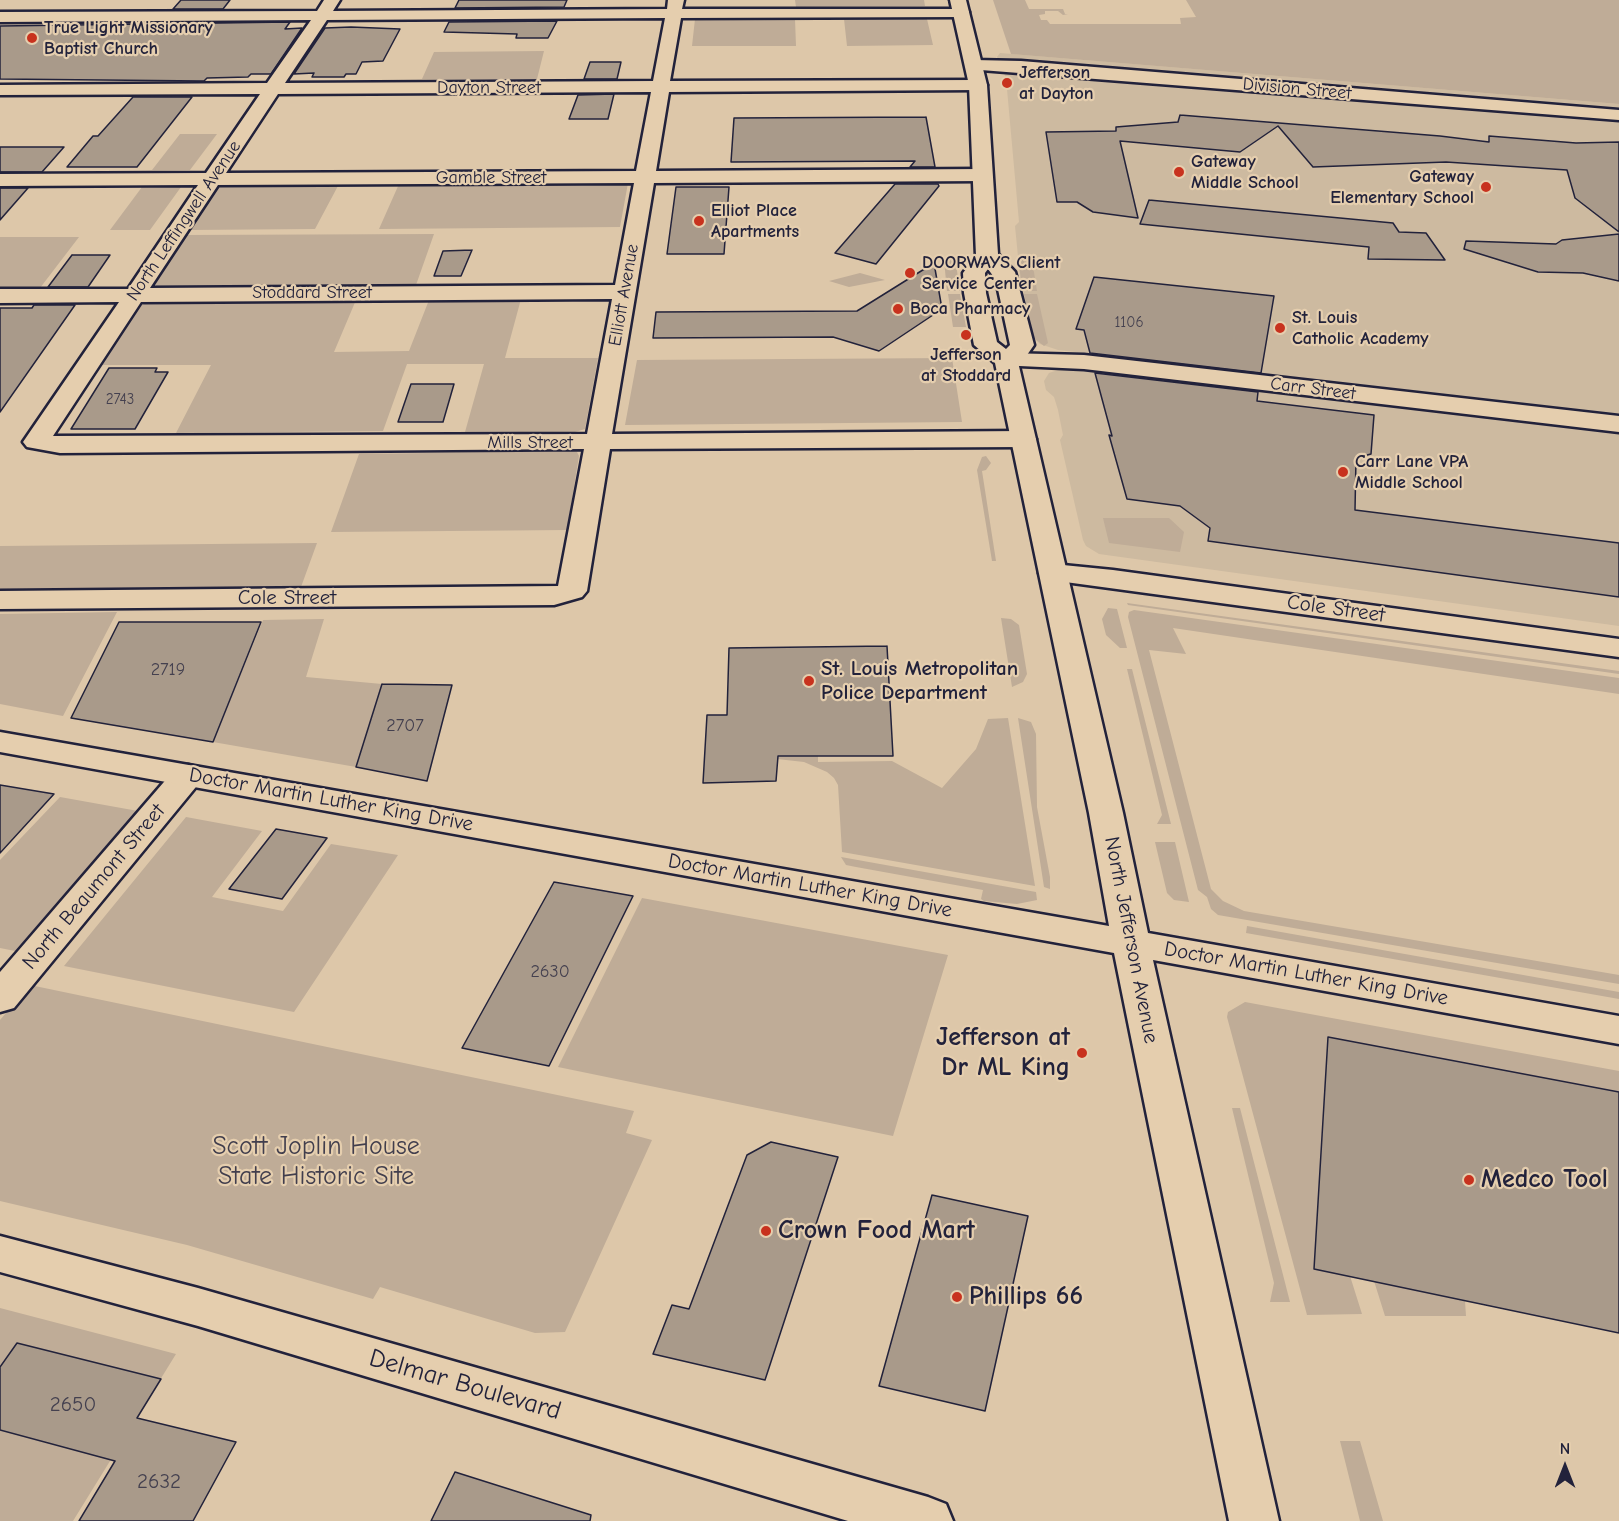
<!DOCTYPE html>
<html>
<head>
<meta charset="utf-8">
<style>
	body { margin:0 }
	#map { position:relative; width:1619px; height:1521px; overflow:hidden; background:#ddc7a9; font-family:"Comic Neue",sans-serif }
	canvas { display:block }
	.north { position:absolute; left:1535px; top:1437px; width:60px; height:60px; -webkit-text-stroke:4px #e5ceae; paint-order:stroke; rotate:0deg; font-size:16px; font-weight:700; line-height:24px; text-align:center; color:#22223b }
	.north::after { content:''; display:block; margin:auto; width:21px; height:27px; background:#22223b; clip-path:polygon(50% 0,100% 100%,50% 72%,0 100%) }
</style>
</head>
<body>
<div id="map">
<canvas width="1619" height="1521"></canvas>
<div class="north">N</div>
</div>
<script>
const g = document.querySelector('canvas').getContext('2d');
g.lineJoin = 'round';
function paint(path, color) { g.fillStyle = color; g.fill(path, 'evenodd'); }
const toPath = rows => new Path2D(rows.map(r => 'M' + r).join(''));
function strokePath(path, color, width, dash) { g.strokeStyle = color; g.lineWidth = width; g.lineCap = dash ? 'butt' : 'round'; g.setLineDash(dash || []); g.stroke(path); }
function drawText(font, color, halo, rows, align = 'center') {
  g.font = font + ' "Comic Neue",sans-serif'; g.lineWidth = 4.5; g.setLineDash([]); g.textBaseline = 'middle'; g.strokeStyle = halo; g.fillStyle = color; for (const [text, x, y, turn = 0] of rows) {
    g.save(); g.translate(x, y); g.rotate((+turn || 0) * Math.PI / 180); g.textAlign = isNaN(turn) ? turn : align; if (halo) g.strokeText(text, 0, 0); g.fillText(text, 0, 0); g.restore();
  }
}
paint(toPath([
	[1000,53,1619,104,1619,414,1058,350,1040,344,1034,338,1020,277,1015,226,1019,222,1006,78,997,57],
	[1061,369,1075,369,1619,432,1619,626,1099,554,1086,546,1083,540,1060,440,1063,435,1058,410,1054,397,1046,390,1044,381,1049,373]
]), '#cdbaa0');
paint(toPath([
	[795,0,924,0,925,6,796,7],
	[993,0,1025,0,1029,9,1063,9,1065,14,1068,14,1063,15,1058,11,1045,11,1045,14,1039,15,1041,20,1047,20,1050,24,1181,24,1180,18,1196,17,1186,0,1619,0,1619,104,1011,54],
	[695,19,795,19,796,46,692,46],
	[844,19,927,19,933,45,847,46],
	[544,51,537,79,422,79,434,52],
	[180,134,217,134,190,170,152,170],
	[628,183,620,227,379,229,399,184],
	[339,184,315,229,189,230,219,185],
	[142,187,181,187,150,230,110,230],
	[434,234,416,285,161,287,156,286,154,283,185,235],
	[79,237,40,288,0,288,0,237],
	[944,260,953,260,956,264,960,291,947,291],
	[1018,260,1032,260,1037,291,1023,291],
	[860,273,885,280,849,287,829,281],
	[948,294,960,294,966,327,953,327],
	[1024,294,1037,294,1048,343,1044,346,1034,338],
	[521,299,505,358,598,358,585,429,575,432,465,432,484,364,407,364,383,431,176,433,211,365,98,365,136,307,151,302,356,300,334,352,409,351,429,300],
	[952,358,962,422,625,425,637,360],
	[571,451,577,452,579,456,567,530,331,532,359,454],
	[986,456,991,463,986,470,982,471,996,561,992,561,977,470,982,457],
	[1103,518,1169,518,1184,532,1180,552,1109,543],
	[317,543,301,587,0,589,0,546],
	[1127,603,1619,671,1619,674,1128,605],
	[1108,608,1117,609,1127,648,1120,648,1106,635,1102,619],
	[1134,610,1619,678,1619,694,1173,628,1186,654,1149,650,1211,889,1223,901,1244,911,1619,975,1619,984,1218,915,1211,909,1207,897,1198,890,1128,617,1129,612],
	[117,612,63,716,0,704,0,614],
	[1001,618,1011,619,1019,625,1027,674,1023,682,1012,687],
	[324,619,306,677,382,684,356,767,213,742,263,620],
	[1127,669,1132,669,1171,824,1157,824,1162,815],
	[1008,718,1035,886,842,852,838,785,834,778,827,772,804,762,777,759,777,756,818,756,818,762,892,761,942,788,976,749,988,719],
	[1018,718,1031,722,1036,734,1037,807,1050,877,1050,889,1044,887],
	[60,797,138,811,15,951,0,948,0,860],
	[186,817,262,831,212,897,283,911,331,844,398,855,294,1012,64,966],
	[1175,842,1189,902,1174,900,1167,893,1155,842],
	[841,857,1036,892,1037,900,1017,904,984,901,981,899,983,890,856,867,846,865],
	[642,898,948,955,893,1136,558,1067],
	[1247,926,1619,992,1619,999,1246,933],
	[30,985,634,1111,626,1133,652,1140,565,1332,535,1333,380,1287,373,1299,187,1245,0,1201,0,1020],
	[1245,1002,1619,1071,1619,1092,1328,1037,1314,1268,1350,1276,1362,1314,1307,1315,1227,1017,1228,1012],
	[1232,1108,1240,1108,1290,1302,1270,1302,1274,1283],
	[1374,1281,1465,1301,1466,1316,1385,1316],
	[0,1308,176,1354,73,1521,0,1521],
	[1340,1441,1360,1441,1383,1521,1360,1521]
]), '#bfac97');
const building = toPath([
	[181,0,230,0,223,9,173,9,181,0],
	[459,0,567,0,564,7,455,8,459,0],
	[557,21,548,38,516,38,517,34,444,32,449,22,557,21],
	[290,22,285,29,302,28,271,74,251,74,248,77,207,78,204,81,0,79,0,26,290,22],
	[351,27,400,29,383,61,362,62,356,74,346,74,344,77,312,77,314,73,294,74,325,28,351,27],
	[590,62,621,62,617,79,584,79,590,62],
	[614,94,608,119,569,119,578,95,614,94],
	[133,97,192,97,137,167,67,167,93,136,98,136,133,97],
	[1180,115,1440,136,1489,142,1489,136,1576,143,1619,142,1619,232,1575,198,1567,170,1446,162,1313,167,1278,126,1240,152,1120,141,1138,218,1093,212,1077,202,1057,202,1046,132,1116,131,1116,127,1178,122,1180,115],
	[926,117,935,167,910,167,915,161,731,162,734,118,926,117],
	[0,147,64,147,42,172,0,172,0,147],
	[895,184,938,184,939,186,876,264,835,253,895,184],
	[676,187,729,187,724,254,667,254,676,187],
	[0,188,28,188,0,220,0,188],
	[1149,200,1393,223,1399,232,1426,233,1445,260,1368,259,1369,247,1140,224,1149,200],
	[1619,234,1619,281,1583,273,1538,272,1464,249,1466,241,1556,244,1562,240,1619,234],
	[472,250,461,276,434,276,443,251,472,250],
	[72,255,110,255,88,287,48,287,72,255],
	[934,263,942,309,879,351,833,337,653,338,656,312,857,311,934,263],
	[1094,277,1274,296,1261,373,1090,353,1084,330,1076,329,1094,277],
	[34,305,75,305,0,412,0,308,32,308,34,305],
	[109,368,157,368,155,372,168,372,135,429,71,429,109,368],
	[1095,373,1258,392,1257,401,1374,415,1371,454,1356,458,1355,510,1619,543,1619,597,1208,541,1210,528,1180,506,1127,499,1109,435,1112,436,1095,373],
	[411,384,454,384,443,422,398,422,411,384],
	[119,622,261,622,213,742,71,718,119,622],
	[887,646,893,756,778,756,776,781,703,783,707,715,727,715,729,648,887,646],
	[382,684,452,685,427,781,356,767,382,684],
	[0,785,54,794,0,853,0,785],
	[276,829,327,838,282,899,229,889,276,829],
	[554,882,633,896,549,1066,462,1048,554,882],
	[1328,1037,1619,1092,1619,1333,1314,1269,1328,1037],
	[771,1142,838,1157,765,1380,653,1354,672,1305,689,1309,747,1155,771,1142],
	[932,1195,1028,1216,985,1411,879,1386,932,1195],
	[17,1343,161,1379,137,1418,236,1442,193,1521,79,1521,115,1461,0,1430,0,1367,17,1343],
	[455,1472,591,1515,590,1521,431,1521,455,1472]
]);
paint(building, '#a99a8a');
strokePath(building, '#22223b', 1.5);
const minor = toPath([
	[324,0,340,0,333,11,667,9,668,0,684,0,682,9,967,9,969,12,967,15,961,17,681,18,670,81,978,80,984,81,987,85,984,89,978,90,669,92,656,171,982,169,989,171,992,175,989,179,982,181,654,183,612,434,1023,431,1032,434,1036,439,1032,444,1023,447,610,449,587,591,582,597,554,605,0,609,0,591,558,586,584,449,60,453,27,447,23,442,119,302,0,303,0,289,128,289,198,185,0,186,0,174,206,173,260,94,0,95,0,85,267,83,311,20,0,22,0,12,317,11,324,0],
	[665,18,653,81,285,83,327,20,665,18],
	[651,92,636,171,226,173,278,94,651,92],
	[634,183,615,285,150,288,218,185,634,183],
	[612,299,587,434,53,436,141,302,612,299],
	[974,60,1021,61,1619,110,1619,120,968,69,966,65,968,61,974,60],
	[1006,353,1084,355,1619,416,1619,432,1084,369,998,365,994,360,998,355,1006,353],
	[1053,564,1113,570,1619,639,1619,657,1043,579,1039,573,1043,567,1053,564],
	[188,765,200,768,205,775,200,782,14,1008,0,1012,0,972,176,768,188,765],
	[0,1236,198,1288,928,1497,946,1504,953,1521,848,1521,198,1326,0,1272,0,1236]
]);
const major = toPath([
	[950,0,966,0,987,85,998,254,1015,272,1034,345,1027,355,1018,362,1123,813,1148,933,1619,1016,1619,1044,1153,960,1279,1521,1229,1521,1114,953,0,752,0,732,1109,926,1089,813,995,363,974,345,964,293,963,273,976,256,969,85,950,0],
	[988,269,996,280,1010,345,1006,349,997,342,986,293,985,273,988,269]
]);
strokePath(minor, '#22223b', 5);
strokePath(major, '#22223b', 5);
paint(minor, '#e5ceae');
paint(major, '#e5ceae');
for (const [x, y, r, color] of [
	[32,38,6,"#c8321e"],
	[1007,83,6,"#c8321e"],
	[1179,172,6,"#c8321e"],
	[1486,187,6,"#c8321e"],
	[699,221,6,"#c8321e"],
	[910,273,6,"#c8321e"],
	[898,309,6,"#c8321e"],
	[1280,328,6,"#c8321e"],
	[966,335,6,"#c8321e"],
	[1343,472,6,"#c8321e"],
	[809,681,6,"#c8321e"],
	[1082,1053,6,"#c8321e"],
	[1469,1180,6,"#c8321e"],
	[766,1231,6,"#c8321e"],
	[957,1297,6,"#c8321e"]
]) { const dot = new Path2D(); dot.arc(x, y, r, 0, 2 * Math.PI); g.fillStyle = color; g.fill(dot); strokePath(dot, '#e5ceae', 2); }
drawText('15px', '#44404f', null, [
	["1106",1129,323],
	["2743",120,400]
]);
drawText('bold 18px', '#22223b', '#e5ceae', [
	["True Light Missionary",44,28],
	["Baptist Church",44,49],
	["Jefferson",1019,73],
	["at Dayton",1019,94],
	["Gateway",1191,162],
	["Middle School",1191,183],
	["Gateway",1474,177,"right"],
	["Elementary School",1474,198,"right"],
	["Elliot Place",711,211],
	["Apartments",711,232],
	["DOORWAYS Client",922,263],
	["Service Center",922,284],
	["Boca Pharmacy",910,309],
	["St. Louis",1292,318],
	["Catholic Academy",1292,339],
	["Jefferson",966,355,"center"],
	["at Stoddard",966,376,"center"],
	["Carr Lane VPA",1355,462],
	["Middle School",1355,483]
], 'left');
drawText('18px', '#22223b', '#e5ceae', [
	["Dayton Street",489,88],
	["Division Street",1297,89,5],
	["Gamble Street",491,178],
	["North Leffingwell Avenue",184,221,-56],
	["Stoddard Street",312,293],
	["Elliott Avenue",624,295,-80],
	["Carr Street",1313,389,7],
	["Mills Street",530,443]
]);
drawText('18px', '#44404f', null, [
	["2719",168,670],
	["2707",405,726],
	["2630",550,972]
]);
drawText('21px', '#22223b', '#e5ceae', [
	["Cole Street",287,598],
	["Cole Street",1336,609,8],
	["Doctor Martin Luther King Drive",331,800,10],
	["Doctor Martin Luther King Drive",810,886,10],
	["North Beaumont Street",94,887,-50],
	["North Jefferson Avenue",1131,940,79],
	["Doctor Martin Luther King Drive",1306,974,10]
]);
drawText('bold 21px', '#22223b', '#e5ceae', [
	["St. Louis Metropolitan",821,669],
	["Police Department",821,693]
], 'left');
drawText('21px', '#44404f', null, [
	["2650",73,1405],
	["2632",159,1482]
]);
drawText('bold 26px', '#22223b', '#e5ceae', [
	["Jefferson at",1070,1038,"right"],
	["Dr ML King",1070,1068,"right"],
	["Medco Tool",1481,1180],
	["Crown Food Mart",778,1231],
	["Phillips 66",969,1297]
], 'left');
drawText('26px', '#413e4d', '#e5ceae', [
	["Scott Joplin House",316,1147],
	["State Historic Site",316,1177]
]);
drawText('26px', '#22223b', '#e5ceae', [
	["Delmar Boulevard",465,1385,16]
]);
</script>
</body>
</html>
